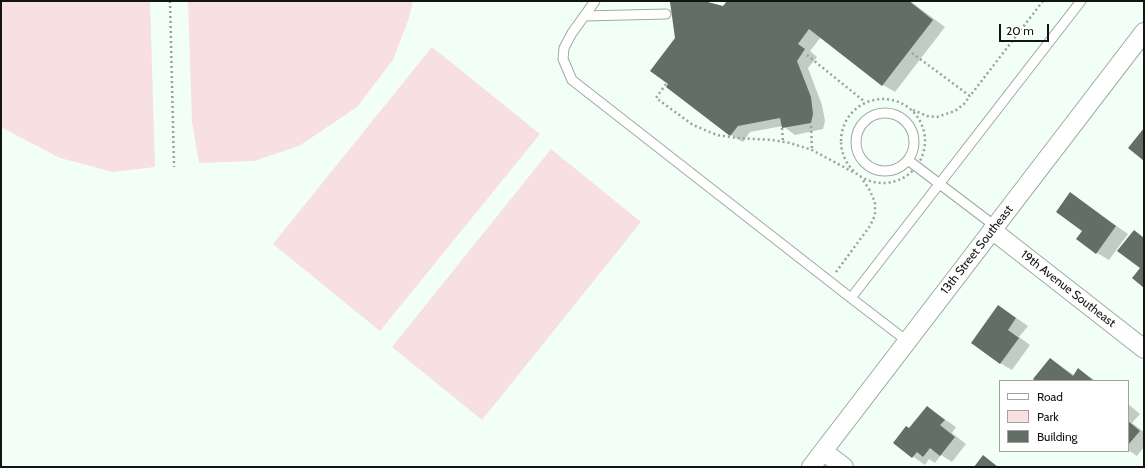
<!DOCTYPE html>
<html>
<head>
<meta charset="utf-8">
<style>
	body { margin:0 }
	#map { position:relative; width:1145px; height:468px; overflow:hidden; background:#f2fff6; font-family:Cabin,sans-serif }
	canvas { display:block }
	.frame { position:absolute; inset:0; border:2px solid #111512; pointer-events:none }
	.legend { position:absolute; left:999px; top:380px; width:130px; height:72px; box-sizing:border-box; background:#fff; border:1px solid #a0a1a0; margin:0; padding:5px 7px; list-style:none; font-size:12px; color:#111512 }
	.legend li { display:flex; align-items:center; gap:8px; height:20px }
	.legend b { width:20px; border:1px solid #a0a1a0 }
	.scale { position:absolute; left:999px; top:24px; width:50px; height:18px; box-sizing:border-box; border:2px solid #111512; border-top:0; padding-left:5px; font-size:12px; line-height:14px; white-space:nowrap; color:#111512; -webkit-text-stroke:3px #fff; paint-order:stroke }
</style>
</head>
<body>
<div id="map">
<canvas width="1145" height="468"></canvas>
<div class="frame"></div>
<ul class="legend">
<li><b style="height:5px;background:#fff"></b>Road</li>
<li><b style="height:11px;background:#f7dfe2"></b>Park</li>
<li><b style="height:11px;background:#636e67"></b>Building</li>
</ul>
<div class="scale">20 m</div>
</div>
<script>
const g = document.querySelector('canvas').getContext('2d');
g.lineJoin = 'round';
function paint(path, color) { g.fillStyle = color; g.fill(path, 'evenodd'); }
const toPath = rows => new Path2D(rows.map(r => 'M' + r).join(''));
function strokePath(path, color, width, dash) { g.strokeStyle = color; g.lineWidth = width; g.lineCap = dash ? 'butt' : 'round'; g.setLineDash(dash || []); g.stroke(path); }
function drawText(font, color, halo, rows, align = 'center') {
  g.font = font + ' Cabin,sans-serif'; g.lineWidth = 3; g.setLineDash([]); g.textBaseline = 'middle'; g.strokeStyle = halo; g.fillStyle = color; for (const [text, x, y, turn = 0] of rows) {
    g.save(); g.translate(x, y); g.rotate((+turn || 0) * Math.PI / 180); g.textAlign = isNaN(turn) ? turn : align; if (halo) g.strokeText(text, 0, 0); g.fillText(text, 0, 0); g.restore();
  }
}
paint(toPath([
	[1,1,150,1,155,167,113,172,60,158,1,127],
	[188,1,413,1,409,18,393,60,357,107,299,146,254,161,199,163,192,122],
	[432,47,540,134,380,331,273,244],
	[551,149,641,222,482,420,392,347]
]), '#f7dfe2');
paint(toPath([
	[682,1,693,1,724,7,728,1,910,1,945,27,895,92,883,85,821,37,810,51,817,57,808,68,822,105,825,121,823,129,795,135,783,126,750,132,743,142,731,135,667,87,669,84],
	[1071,194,1128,234,1109,260,1097,253,1083,231],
	[999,306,1028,326,1019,337,1030,345,1012,370,1000,363],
	[1051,359,1074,375,1079,370,1096,381,1037,381],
	[1128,404,1140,414,1132,423,1144,432,1144,447,1137,456,1128,450],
	[927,407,956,427,952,433,966,444,952,462,941,455,935,463,929,459,925,465,894,443,910,429]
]), '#0003');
paint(toPath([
	[676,1,704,1,723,6,727,1,909,1,933,20,882,86,809,29,798,44,805,49,797,61,811,97,813,114,811,123,782,128,780,118,738,126,730,136,666,87,668,84,650,71,675,38,670,2],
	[1144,128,1144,161,1128,148],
	[1070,192,1116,226,1096,254,1076,239,1082,231,1056,212],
	[1134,230,1144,238,1144,288,1132,278,1140,268,1117,251],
	[998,305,1016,318,1008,330,1019,338,1000,364,971,343],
	[1050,358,1073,376,1078,368,1094,381,1035,381,1033,379],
	[927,406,945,420,940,425,955,437,940,456,930,448,923,457,917,452,912,458,893,443,906,426,909,428],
	[1128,421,1140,431,1128,445],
	[983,455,998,467,974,467]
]), '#636e67');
const lane = toPath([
	[595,1,572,33,564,48,563,59,572,80,851,298],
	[584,16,666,14],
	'856 142a29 29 0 1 1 58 0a29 29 0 1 1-58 0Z',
	[908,160,995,226],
	[907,341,851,298,1081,1]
]);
const street = toPath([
	[992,230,1144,349],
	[823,451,844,467],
	[811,467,1144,32]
]);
strokePath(lane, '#9eaaa2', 11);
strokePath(street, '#9eaaa2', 20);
strokePath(toPath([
	[170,1,174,167],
	[912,53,970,96,1043,1],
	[807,55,865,102],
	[666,84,656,98,693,125,717,135,737,138,772,140,790,143,812,150,853,172],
	'841 141a42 42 0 1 1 84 0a42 42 0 1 1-84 0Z',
	[913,110,927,116,937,117,955,111,964,104,970,96],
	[811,126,812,150],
	[782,128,783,142],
	[836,272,870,226,875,215,875,202,869,189,862,179]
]), '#99a29b', 2.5, [2, 3]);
strokePath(lane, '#fff', 9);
strokePath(street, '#fff', 18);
drawText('12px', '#111512', '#fff', [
	["13th Street Southeast",977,250,-52],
	["19th Avenue Southeast",1068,289,38]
]);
</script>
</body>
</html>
